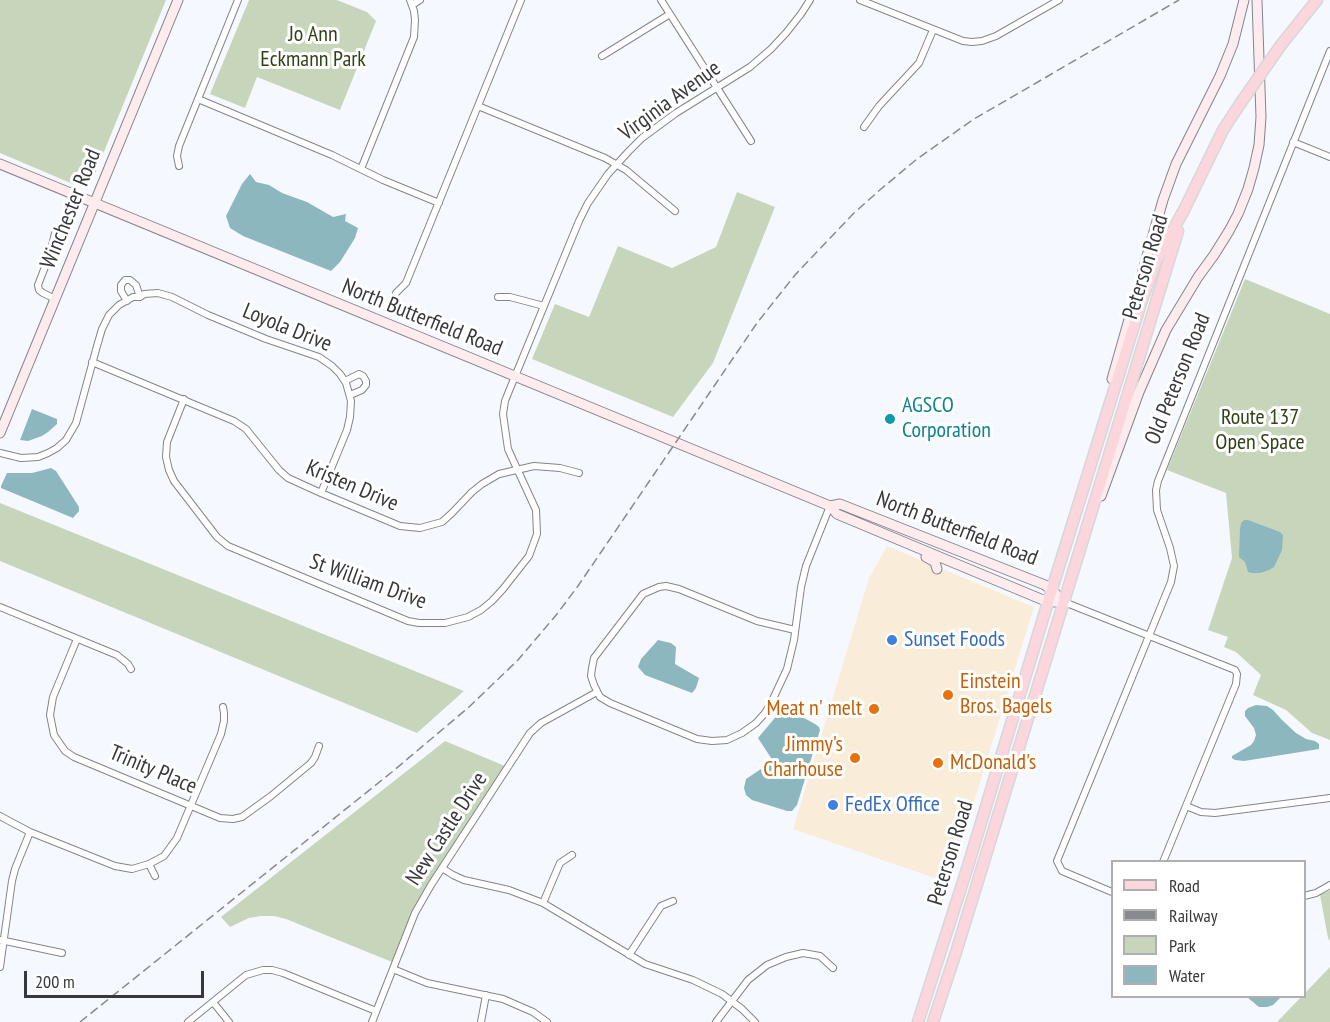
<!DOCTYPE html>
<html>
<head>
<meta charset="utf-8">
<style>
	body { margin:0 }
	#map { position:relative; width:1330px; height:1022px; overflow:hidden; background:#f6f8ff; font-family:"PT Sans Narrow",sans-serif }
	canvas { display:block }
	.legend { position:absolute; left:1111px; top:860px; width:195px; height:138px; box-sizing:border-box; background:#fff; border:2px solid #afafb1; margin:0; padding:8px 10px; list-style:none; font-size:18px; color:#37383b }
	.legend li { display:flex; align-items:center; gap:12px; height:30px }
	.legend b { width:30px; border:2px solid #afafb1 }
	.scale { position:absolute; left:24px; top:971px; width:180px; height:27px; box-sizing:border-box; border:3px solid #37383b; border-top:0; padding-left:8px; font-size:18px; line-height:21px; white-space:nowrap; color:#37383b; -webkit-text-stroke:4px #fff; paint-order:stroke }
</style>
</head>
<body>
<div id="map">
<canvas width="1330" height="1022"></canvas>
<ul class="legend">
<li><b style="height:8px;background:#fbd7dd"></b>Road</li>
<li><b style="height:8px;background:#888a8e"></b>Railway</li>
<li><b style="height:16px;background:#c7d6bb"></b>Park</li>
<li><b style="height:16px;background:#8db7bf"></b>Water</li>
</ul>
<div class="scale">200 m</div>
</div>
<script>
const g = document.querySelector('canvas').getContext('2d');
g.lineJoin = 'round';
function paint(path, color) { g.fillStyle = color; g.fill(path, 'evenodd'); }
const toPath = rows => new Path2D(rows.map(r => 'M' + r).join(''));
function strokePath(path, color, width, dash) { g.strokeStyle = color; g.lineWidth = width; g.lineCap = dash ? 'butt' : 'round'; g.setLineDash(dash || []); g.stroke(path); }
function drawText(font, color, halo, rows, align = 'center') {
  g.font = font + ' "PT Sans Narrow",sans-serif'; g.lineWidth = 6; g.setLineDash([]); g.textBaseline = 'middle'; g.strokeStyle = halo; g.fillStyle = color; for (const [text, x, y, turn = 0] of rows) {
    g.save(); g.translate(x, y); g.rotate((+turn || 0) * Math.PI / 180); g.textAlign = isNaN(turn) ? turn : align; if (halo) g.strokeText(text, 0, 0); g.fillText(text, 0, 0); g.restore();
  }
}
paint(toPath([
	[887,546,1034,607,949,883,793,829,869,578]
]), '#f9edd9');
paint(toPath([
	[0,0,166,0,94,176,89,183,79,185,73,184,0,153],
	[249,0,337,0,367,12,376,21,340,110,257,77,245,108,210,94],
	[737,192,775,207,713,363,673,417,532,359,555,304,589,317,618,246,672,268,716,247],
	[1245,279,1330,314,1330,740,1312,733,1286,710,1253,695,1261,675,1236,652,1224,647,1228,637,1208,630,1232,558,1226,493,1167,470],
	[0,503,464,691,417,733,0,561],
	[445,741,505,766,414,911,392,962,286,919,274,916,261,916,249,918,230,927,221,917],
	[1330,890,1330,941,1328,938,1320,895],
	[1330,967,1330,1022,1277,1022,1301,997,1304,996,1305,993]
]), '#c7d6bb');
paint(toPath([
	[250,174,256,182,269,185,282,193,307,202,333,217,346,214,345,221,358,228,355,238,340,262,331,271,243,236,230,228,226,216,242,184],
	[32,409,57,419,57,424,48,432,42,436,28,441,20,440],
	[51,468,56,471,79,507,79,511,73,518,1,488,1,486,7,473,32,473],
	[1244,520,1248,520,1280,532,1283,535,1282,550,1274,567,1269,570,1260,573,1252,573,1248,572,1245,562,1239,557,1240,529,1241,523],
	[658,640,671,643,676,647,675,664,699,678,696,688,692,693,645,675,638,667,641,659],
	[1256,705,1267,706,1273,710,1282,720,1296,733,1306,739,1315,741,1319,744,1319,749,1244,761,1235,760,1232,758,1232,756,1251,745,1254,741,1256,735,1254,728,1245,716,1245,711,1248,708],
	[784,707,815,724,819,727,820,730,797,805,792,811,787,811,752,800,746,795,744,788,746,779,773,761,758,738],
	[1247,997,1281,997,1273,1005,1267,1007,1259,1007]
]), '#8db7bf');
const minor = toPath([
	[661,0,751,141],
	[860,0,963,41,972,42,982,41,996,36,1059,0],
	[412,5,420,0],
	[602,56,670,14],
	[198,99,332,155,383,180,439,203],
	[478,106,605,158,626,170,675,211],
	[864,127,879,106,919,63,933,30],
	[1293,142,1330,157],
	[179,166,177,156,179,146,238,0],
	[361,169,414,37,415,20,414,11,410,0],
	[55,233,50,254,38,285,39,290,43,293,55,299],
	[396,293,406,283,521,0],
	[498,297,510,297,544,306],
	[127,301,121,291,121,285,125,280,130,280,136,285,140,297],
	[92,362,234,421,246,429,279,470,288,478,321,493,400,526,420,528,442,522,452,513,472,492,482,484,499,474,534,466,560,468,579,473],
	[345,381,359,374,363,376,366,381,366,385,362,390,350,395],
	[184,399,167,442,166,457,169,470,174,481,217,537,228,546,408,621,419,623,445,623,468,617,481,610,492,601,503,589,529,556,537,534,536,510,508,449,503,414,505,401,509,391,579,221,588,203,608,174,629,151,642,138,676,113,750,67,771,49,786,33,801,14,810,0],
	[0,453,21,458,38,457,48,453,57,448,66,440,76,423,97,346,102,329,109,315,119,305,133,297,140,297,144,294,158,293,172,297,208,315,266,339,319,357,332,366,340,374,346,383,351,401,350,417,347,430,321,493],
	[1064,602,1235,670,1237,674,1236,684,1163,862],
	[0,607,117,655,128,664,131,669],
	[795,630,757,621,679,589,666,586,659,587,643,594,594,658,592,668,591,676,594,685,600,697,610,703,697,739,712,741,727,740,742,733,756,723,765,713,772,701,787,669,794,640,801,587,806,566,830,506],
	[77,639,53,697,50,715,54,735,65,751,74,757,220,818,233,819,242,817,271,796,311,763,315,757,319,746],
	[1186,806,1201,812,1215,813,1330,798],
	[0,816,11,822,30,832,115,866,132,869,149,864,164,856,177,838,221,734,224,721,224,713,223,707],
	[149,864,155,876],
	[442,868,453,875,464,880,509,890,543,903,645,964,693,980,722,994,742,1009,755,1022],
	[1112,892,1062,871,1057,861,1059,856,1171,582,1174,566,1170,548,1157,510,1156,490,1158,481,1330,51],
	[1304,896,1316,893,1330,885],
	[543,903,560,863,572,855],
	[0,940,62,953],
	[629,955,661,906,673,901],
	[0,967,12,881,15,869,30,832],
	[393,969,427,983,503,999,533,1012,547,1022],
	[213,1002,229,1022],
	[188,1022,246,975,263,970,272,970,283,973,376,1011],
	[372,1022,415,913,431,885,530,733,541,723,597,692],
	[481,1022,486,995],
	[716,1022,748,980,767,965,786,957,803,953,820,956,833,968]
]);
const secondary = toPath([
	[0,164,830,506,837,514,947,560,1048,602,1064,602],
	[1112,379,1163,200,1176,164,1220,76,1233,44,1244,0],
	[0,433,178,0],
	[1101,496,1139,392,1166,330,1198,277,1214,255,1229,231,1238,214,1248,189,1254,168,1259,145,1261,117,1257,0],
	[830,506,840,504,1045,585,1056,594],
	[926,557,935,562,937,569]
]);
const primary = toPath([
	[1281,45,1317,0],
	[918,1022,967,869,1048,602,1142,300,1157,259,1184,210,1223,130,1240,104],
	[933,1022,957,949,1178,231]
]);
strokePath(minor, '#83858d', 8);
strokePath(secondary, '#83858d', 11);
strokePath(primary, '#d7d7d8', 13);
strokePath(minor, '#fff', 6);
strokePath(secondary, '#fdebee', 9);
strokePath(primary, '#fbd7dd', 10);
strokePath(toPath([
	[80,1022,392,772,469,707,518,660,557,614,578,586,757,323,795,275,853,214,881,189,917,159,974,119,1179,0]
]), '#888a8e', 1.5, [9, 4.5]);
const primaryBridge = toPath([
	[1240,104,1281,45]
]);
strokePath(primaryBridge, '#d7d7d8', 13, []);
strokePath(primaryBridge, '#fbd7dd', 10);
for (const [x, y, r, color] of [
	[890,419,6,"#0f9aa8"],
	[892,640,6,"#3f7fe0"],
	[948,695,6,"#e8710a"],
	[874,709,6,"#e8710a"],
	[855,758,6,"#e8710a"],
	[938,763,6,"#e8710a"],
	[833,805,6,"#3f7fe0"]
]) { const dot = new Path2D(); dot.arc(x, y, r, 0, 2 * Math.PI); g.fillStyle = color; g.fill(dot); strokePath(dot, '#fff', 2); }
drawText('22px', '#2e4415', '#fff', [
	["Jo Ann",313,35],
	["Eckmann Park",313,60],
	["Route 137",1260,418],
	["Open Space",1260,443]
]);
drawText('22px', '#37383b', '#fff', [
	["Virginia Avenue",670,101,-36],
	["Winchester Road",71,209,-68],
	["Peterson Road",1146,267,-73],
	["North Butterfield Road",422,318,22],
	["Loyola Drive",287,328,22],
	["Old Peterson Road",1178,379,-68],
	["Kristen Drive",352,486,23],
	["North Butterfield Road",957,529,21],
	["St William Drive",368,582,20],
	["Trinity Place",153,770,23],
	["New Castle Drive",447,829,-57],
	["Peterson Road",951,853,-73]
]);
drawText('22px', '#0d838f', '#fff', [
	["AGSCO",902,406],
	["Corporation",902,431]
], 'left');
drawText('22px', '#366cbe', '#fff', [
	["Sunset Foods",904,640],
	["FedEx Office",845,805]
], 'left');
drawText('22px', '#c56008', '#fff', [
	["Einstein",960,682],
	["Bros. Bagels",960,707],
	["Meat n' melt",862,709,"right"],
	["Jimmy's",843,745,"right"],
	["Charhouse",843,770,"right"],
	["McDonald's",950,763]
], 'left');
</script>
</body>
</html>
